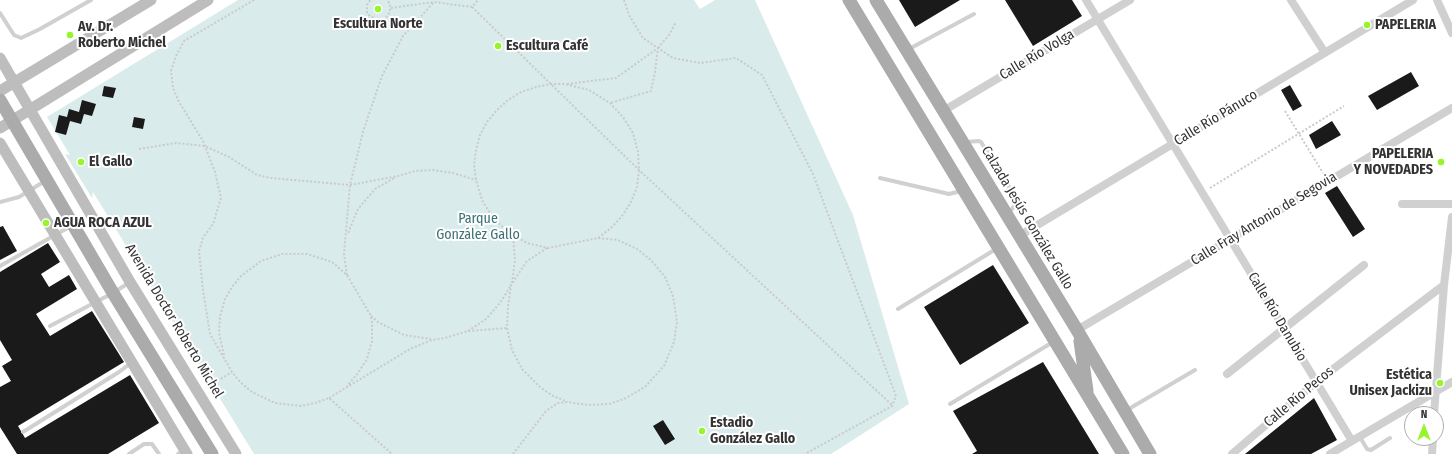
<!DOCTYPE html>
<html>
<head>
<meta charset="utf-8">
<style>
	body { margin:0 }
	#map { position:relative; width:1452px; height:454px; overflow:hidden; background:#fff; font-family:"Fira Sans Condensed",sans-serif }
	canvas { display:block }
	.north { position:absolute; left:1404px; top:406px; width:40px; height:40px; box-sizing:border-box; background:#fff; border:1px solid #adadad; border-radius:50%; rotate:0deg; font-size:11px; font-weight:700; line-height:16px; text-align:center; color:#333 }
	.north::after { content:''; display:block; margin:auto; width:14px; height:18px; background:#97f52a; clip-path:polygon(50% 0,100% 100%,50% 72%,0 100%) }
</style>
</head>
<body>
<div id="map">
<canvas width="1452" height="454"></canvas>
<div class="north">N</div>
</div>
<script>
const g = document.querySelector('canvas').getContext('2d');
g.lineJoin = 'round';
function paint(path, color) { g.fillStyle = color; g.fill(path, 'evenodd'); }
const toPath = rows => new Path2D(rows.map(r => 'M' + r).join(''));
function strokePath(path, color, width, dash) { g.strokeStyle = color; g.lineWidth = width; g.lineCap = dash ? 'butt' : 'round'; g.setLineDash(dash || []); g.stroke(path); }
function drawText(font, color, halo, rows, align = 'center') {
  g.font = font + ' "Fira Sans Condensed",sans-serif'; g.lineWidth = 4; g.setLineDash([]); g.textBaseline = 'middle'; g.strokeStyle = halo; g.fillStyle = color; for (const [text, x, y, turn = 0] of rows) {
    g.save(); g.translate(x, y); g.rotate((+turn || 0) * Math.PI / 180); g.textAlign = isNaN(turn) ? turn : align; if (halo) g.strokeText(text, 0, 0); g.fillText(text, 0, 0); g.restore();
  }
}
paint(toPath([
	[238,0,694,0,700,9,715,0,755,0,853,215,909,404,831,454,254,454,93,192,92,198,65,154,70,155,47,117]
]), '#daebeb');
paint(toPath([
	[899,0,960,0,915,27],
	[1005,0,1072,0,1082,16,1033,46],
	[1411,72,1419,86,1377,110,1368,96],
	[1290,85,1302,106,1293,111,1281,90],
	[104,86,116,88,113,98,102,96],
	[82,100,96,104,92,116,84,114,81,124,70,121,66,135,55,132,59,115,67,117,69,109,79,112],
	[134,117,145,119,143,129,132,127],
	[1332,121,1341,135,1316,149,1309,135],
	[1337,186,1365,229,1353,237,1325,193],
	[3,226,17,251,0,260,0,227],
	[48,243,60,262,41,274,49,287,69,275,77,289,36,314,50,336,92,311,124,362,18,426,25,438,130,375,159,423,108,454,17,454,0,427,0,387,11,381,2,366,12,360,0,340,0,272],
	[993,265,1029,323,960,365,924,307],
	[1043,362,1099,454,972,454,977,451,953,411],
	[1314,398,1337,440,1311,454,1245,454],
	[663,420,675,439,665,445,653,426]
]), '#1a1a1a');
strokePath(toPath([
	[254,0,184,41,176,56,171,71,173,88,179,102,203,141,215,172,221,198,213,224,203,238,199,251,203,290,210,334,232,372,241,383,252,392,275,403,301,406,315,403,329,398,392,454],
	[370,0,367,5,367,13,370,16,377,20,385,19,390,12,390,4,387,0],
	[624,0,629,15,643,38,673,58,700,63,736,58,762,75,813,174,896,396,892,406,805,454],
	[472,7,639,170,892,405],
	[391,8,434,2,472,7,478,0],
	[658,48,669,35,676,22],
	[567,84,616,78,658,48,655,72,651,91,610,103],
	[1285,111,1323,173],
	[139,149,176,143,205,146,229,157,257,175,271,178,350,185,398,176,415,171,433,170,453,173,476,180],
	[1210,188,1344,106],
	[348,233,358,209,375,189,396,177],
	[547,248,527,261,511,285,508,307,507,328,512,350,522,369,541,388,553,396,566,401],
	[347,275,344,254,350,185,363,132,371,108,382,76,403,36,434,2],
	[512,283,515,260,513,235],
	[371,316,378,322,404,335,431,339],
	[468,331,486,319,500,303,510,287],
	[224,355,219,333,220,316,225,299,232,287,241,276,261,261,282,254,307,254,332,262,347,275,371,316,372,323,372,341,367,359,358,373,347,386],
	[207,387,232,372],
	[329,398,410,349,432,340,445,338,468,331,507,328],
	[513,454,546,411,558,403,567,402,588,405,609,404,624,399,645,387,664,366,674,342,677,322,673,296,665,277,651,260,637,249,618,240,598,238,548,248,527,243,508,232,493,218,482,200,476,180,474,165,476,150,480,135,487,122,497,110,508,100,521,92,536,87,551,84,565,84,589,90,610,103,623,117,633,133,638,152,639,170,637,187,631,202,622,216,611,228,598,238]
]), '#cacaca', 2, [2, 2]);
strokePath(toPath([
	[0,13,14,35,21,38,40,29,91,0],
	[909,49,974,14],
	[965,142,979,141,981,142,1016,198,1016,204,1008,214],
	[880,178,949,194,961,191],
	[0,202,19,197,45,181],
	[0,266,71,226],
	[898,309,996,249],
	[50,326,113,293,130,282],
	[950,404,1053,342],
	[1127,410,1195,370],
	[23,432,119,372,131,363],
	[1360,437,1367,449,1371,450,1390,438],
	[129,454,144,444,152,444,159,454],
	[178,454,184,449]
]), '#d0d0d0', 4);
strokePath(toPath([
	[1086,0,1352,441],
	[1291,0,1325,53],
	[1437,0,1452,33],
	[943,111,1130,0],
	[1402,204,1452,204],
	[1019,236,1413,0],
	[1077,330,1452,108],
	[1227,374,1364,265],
	[1434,414,1444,285,1452,217],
	[1232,454,1316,382,1444,285],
	[1330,454,1452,382],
	[1432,454,1433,438]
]), '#d0d0d0', 8);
strokePath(toPath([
	[0,58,130,282,236,454],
	[0,91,151,0],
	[0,128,208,0],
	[0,143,187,454]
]), '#bdbdbd', 11);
strokePath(toPath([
	[849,0,1123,454],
	[876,0,1077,330,1150,454],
	[0,100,113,293,212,454],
	[1080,341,1087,391]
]), '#ababab', 13);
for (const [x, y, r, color] of [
	[378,9,4,"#97f52a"],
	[1367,25,4,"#97f52a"],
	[70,35,4,"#97f52a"],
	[498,46,4,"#97f52a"],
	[81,162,4,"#97f52a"],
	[1441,162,4,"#97f52a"],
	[46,223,4,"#97f52a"],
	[1440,383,4,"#97f52a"],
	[702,431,4,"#97f52a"]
]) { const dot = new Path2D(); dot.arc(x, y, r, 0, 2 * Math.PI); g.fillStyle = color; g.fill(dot); strokePath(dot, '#fff', 1.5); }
drawText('bold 14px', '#333', '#fff', [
	["Escultura Norte",378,24,"center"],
	["PAPELERIA",1375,25],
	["Av. Dr.",78,27],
	["Roberto Michel",78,43],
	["Escultura Café",506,46],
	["PAPELERIA",1433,154,"right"],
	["Y NOVEDADES",1433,170,"right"],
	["El Gallo",89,162],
	["AGUA ROCA AZUL",54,223],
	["Estética",1432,375,"right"],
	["Unisex Jackizu",1432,391,"right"],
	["Estadio",710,423],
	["González Gallo",710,439]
], 'left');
drawText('14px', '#333', '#fff', [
	["Calle Río Volga",1037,55,-31],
	["Calle Río Pánuco",1216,118,-31],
	["Calzada Jesús González Gallo",1027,218,59],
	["Calle Fray Antonio de Segovia",1264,219,-31],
	["Calle Río Danubio",1277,317,59],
	["Avenida Doctor Roberto Michel",174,321,59],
	["Calle Río Pecos",1299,397,-40]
]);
drawText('14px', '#3b7074', '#fff', [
	["Parque",478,219],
	["González Gallo",478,235]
]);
</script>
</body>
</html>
